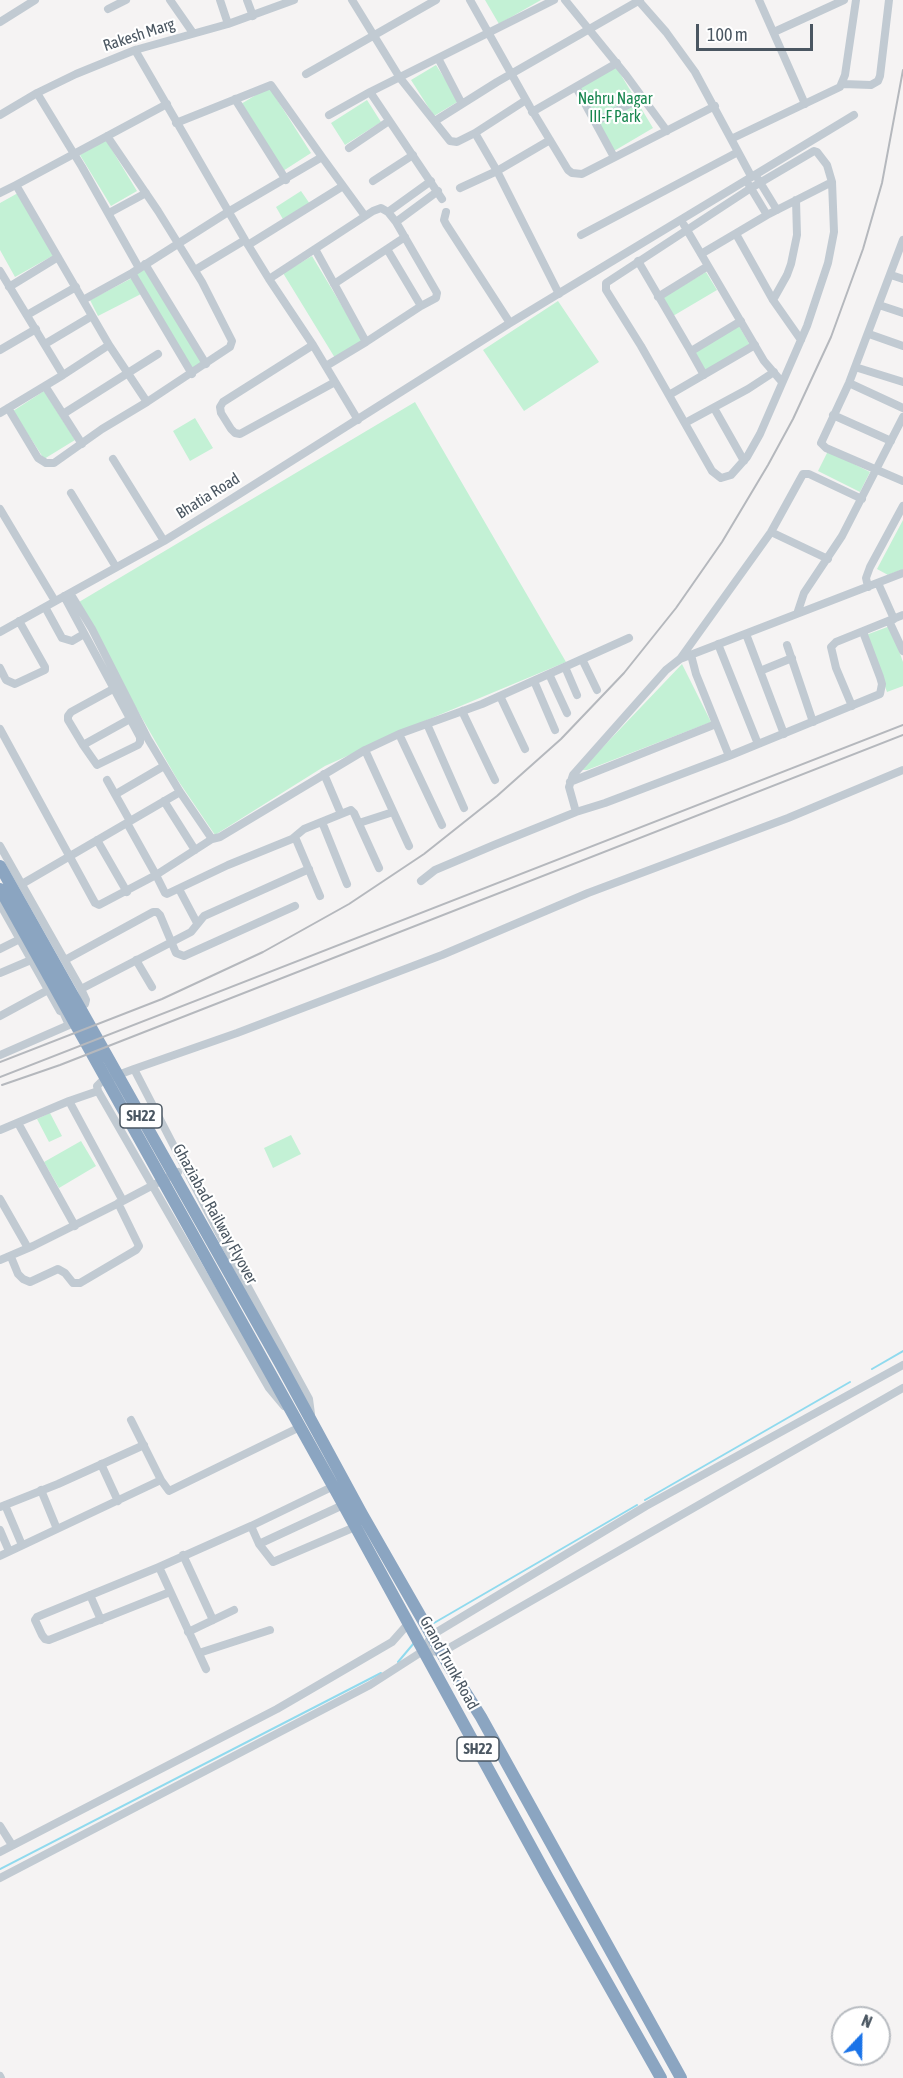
<!DOCTYPE html>
<html>
<head>
<meta charset="utf-8">
<style>
	body { margin:0 }
	#map { position:relative; width:903px; height:2078px; overflow:hidden; background:#f5f3f3; font-family:"Asap Condensed",sans-serif }
	canvas { display:block }
	.north { position:absolute; left:831px; top:2006px; width:60px; height:60px; box-sizing:border-box; background:#fff; border:2px solid #b7bbc0; border-radius:50%; rotate:22deg; font-size:16px; font-weight:700; line-height:24px; text-align:center; color:#4a5661 }
	.north::after { content:''; display:block; margin:auto; width:21px; height:27px; background:#1a73e8; clip-path:polygon(50% 0,100% 100%,50% 72%,0 100%) }
	.scale { position:absolute; left:696px; top:24px; width:117px; height:27px; box-sizing:border-box; border:3px solid #4a5661; border-top:0; padding-left:8px; font-size:18px; line-height:21px; white-space:nowrap; color:#4a5661; -webkit-text-stroke:4px #fff; paint-order:stroke }
</style>
</head>
<body>
<div id="map">
<canvas width="903" height="2078"></canvas>
<div class="north">N</div>
<div class="scale">100 m</div>
</div>
<script>
const g = document.querySelector('canvas').getContext('2d');
g.lineJoin = 'round';
function paint(path, color) { g.fillStyle = color; g.fill(path, 'evenodd'); }
const toPath = rows => new Path2D(rows.map(r => 'M' + r).join(''));
function strokePath(path, color, width, dash) { g.strokeStyle = color; g.lineWidth = width; g.lineCap = dash ? 'butt' : 'round'; g.setLineDash(dash || []); g.stroke(path); }
function drawText(font, color, halo, rows, align = 'center') {
  g.font = font + ' "Asap Condensed",sans-serif'; g.lineWidth = 4.5; g.setLineDash([]); g.textBaseline = 'middle'; g.strokeStyle = halo; g.fillStyle = color; for (const [text, x, y, turn = 0] of rows) {
    g.save(); g.translate(x, y); g.rotate((+turn || 0) * Math.PI / 180); g.textAlign = isNaN(turn) ? turn : align; if (halo) g.strokeText(text, 0, 0); g.fillText(text, 0, 0); g.restore();
  }
}
paint(toPath([
	[485,0,541,0,499,24],
	[436,65,459,101,434,116,411,80],
	[615,65,653,128,614,151,577,88],
	[269,87,311,153,283,171,241,104],
	[367,100,381,122,345,145,331,123],
	[106,140,137,191,111,206,80,155],
	[301,191,310,204,284,221,276,207],
	[18,193,54,255,15,277,0,250,0,203],
	[312,256,363,341,335,358,283,273],
	[146,268,203,362,192,370,135,274],
	[706,272,717,290,673,316,662,298],
	[132,278,141,294,98,316,90,300],
	[558,301,599,362,524,411,483,350],
	[739,326,750,345,705,371,694,353],
	[44,391,75,440,44,459,13,411],
	[415,402,566,662,427,720,325,766,215,835,177,779,123,685,79,602],
	[195,418,213,448,190,461,173,431],
	[828,451,870,472,860,492,818,471],
	[903,520,903,569,888,575,877,569],
	[890,626,903,662,903,686,887,692,866,635],
	[682,664,711,722,587,770,581,770],
	[50,1113,62,1136,49,1142,37,1119],
	[291,1135,301,1154,273,1168,264,1148],
	[81,1141,96,1166,59,1188,44,1162]
]), '#c3f1d5');
strokePath(toPath([
	[872,1369,903,1351],
	[645,1500,850,1382],
	[434,1623,637,1505],
	[398,1662,414,1643],
	[0,1869,381,1673]
]), '#90daee', 2);
strokePath(toPath([
	[170,0,193,33],
	[220,0,228,24],
	[247,0,253,16],
	[352,0,400,78,450,141,457,142,475,133,526,100],
	[470,0,530,107,568,170,572,173,582,174,715,106],
	[565,0,626,75,667,131],
	[638,0,666,32,695,72,751,176],
	[759,0,805,104],
	[108,9,126,0],
	[0,22,35,0],
	[774,32,844,0],
	[135,50,245,240,269,279,313,345,358,420],
	[438,58,462,104],
	[306,74,436,0],
	[843,84,871,85,878,81,880,76,889,0],
	[576,87,614,157],
	[370,92,442,199],
	[37,93,82,167,139,268],
	[235,99,286,180],
	[532,112,617,63],
	[0,115,37,93,76,74,135,50,228,24,294,0],
	[329,115,370,92,554,0],
	[435,121,497,82,640,0],
	[595,122,643,97],
	[176,123,271,85,322,157],
	[475,133,497,171,559,294],
	[731,139,840,87,845,75,856,0],
	[349,148,389,121],
	[758,179,777,210],
	[373,181,413,155],
	[16,185,167,104],
	[749,185,767,215],
	[460,188,497,171,550,140],
	[0,193,16,185,109,345,147,402,230,347,232,341,202,282,158,211,107,136],
	[388,212,431,181],
	[446,212,444,220,446,224,510,323],
	[109,213,146,193],
	[396,222,438,191],
	[684,225,764,361,782,382],
	[736,234,773,300,801,340],
	[581,235,738,152],
	[903,240,849,383,821,443,826,448,903,481],
	[248,245,343,186],
	[315,249,366,342,326,366],
	[701,254,767,215,832,182,834,232,828,263,807,326,760,434,747,457,731,475,721,478,712,471,641,346,606,290,606,283,751,188,814,151,817,152,827,165,832,182],
	[638,261,690,350,693,350,741,321],
	[145,264,206,364],
	[195,270,245,240],
	[0,271,63,375,109,345],
	[132,273,192,374],
	[891,275,903,279],
	[269,279,373,211,381,208,388,212,396,222,437,293,436,298,421,306,387,249],
	[334,284,405,237],
	[9,287,58,257],
	[658,297,708,266],
	[83,300,132,273,228,212,322,157,365,216],
	[773,300,787,275,791,264,797,235,796,200],
	[879,305,903,313],
	[27,315,76,287],
	[869,334,903,346],
	[366,342,421,306],
	[45,344,92,316],
	[313,345,223,402,220,407,221,413,231,429,235,433,240,434,335,382],
	[0,350,36,329],
	[690,350,704,375],
	[855,367,903,382],
	[849,383,903,408],
	[45,386,82,444],
	[669,395,755,345],
	[8,408,38,458,46,463,54,463,102,429,147,402],
	[714,408,744,461],
	[0,413,63,375],
	[63,414,158,354],
	[833,415,891,441],
	[685,423,748,389,774,372],
	[113,459,164,541],
	[71,493,116,567],
	[0,509,55,601],
	[771,532,828,559],
	[878,583,894,619],
	[868,587,866,578,870,567,903,506],
	[70,593,164,541,214,510,510,323,854,115],
	[64,596,140,737,140,742,138,745,97,765,83,745,68,720,68,716,71,712,113,689],
	[45,607,62,638,72,641,84,634],
	[797,614,804,593,842,536,903,417],
	[889,621,903,651],
	[0,632,70,593,92,629,148,739,180,792,212,839,220,837,365,750,399,734,482,704,629,638],
	[746,634,784,734],
	[718,644,758,744],
	[787,645,813,722],
	[691,655,696,674,729,756],
	[582,659,597,690],
	[680,659,771,532,803,474,809,474,862,499],
	[565,667,577,695],
	[0,668,6,680,15,684,45,670,45,667,19,621],
	[760,671,792,658],
	[549,674,567,713],
	[534,681,555,730],
	[500,696,525,749],
	[852,706,836,668,831,647,836,642,903,615],
	[462,711,495,780],
	[427,724,464,808],
	[0,729,95,903,99,905,156,875,165,893,167,894,228,865,292,839,304,829,351,810,354,813,379,868],
	[399,734,442,825],
	[83,745,130,719],
	[365,750,409,846],
	[324,774,341,814],
	[107,780,130,821],
	[570,782,716,724],
	[116,794,164,766],
	[164,801,195,850],
	[576,812,569,787,573,775,666,670,680,659,903,573],
	[322,822,347,884],
	[127,823,156,875,212,839],
	[359,823,393,812],
	[295,837,320,896],
	[97,840,127,892],
	[0,846,81,989,86,1000,85,1004,64,1013,60,1011,0,904],
	[421,881,435,870,494,845,576,812,605,803,729,756,880,694,882,684,880,677,863,632],
	[22,884,180,792],
	[179,889,197,923],
	[0,949,20,939],
	[65,960,153,912,157,912,160,915,176,953,184,956,295,906],
	[136,960,152,987],
	[0,973,31,960],
	[81,989,191,932,204,916,309,869],
	[0,1016,48,990],
	[0,1055,69,1025,64,1014],
	[134,1069,237,1033,442,955,588,893,788,818,903,770],
	[69,1101,123,1201,178,1172],
	[18,1123,75,1226],
	[0,1130,69,1101,98,1091],
	[0,1199,28,1248],
	[11,1257,18,1274,23,1279,30,1282,58,1269,65,1273,73,1283,80,1283,136,1250,139,1246,118,1203],
	[0,1260,33,1246,121,1202],
	[284,1406,269,1388,98,1091,97,1086,102,1081,134,1069,225,1245,309,1399,311,1414],
	[131,1420,161,1480,169,1491,300,1427],
	[101,1464,118,1501],
	[41,1490,57,1529],
	[5,1505,22,1545],
	[0,1507,58,1484,144,1445],
	[251,1526,259,1544,273,1562,355,1527],
	[0,1530,9,1551],
	[259,1544,343,1505],
	[183,1555,213,1620],
	[0,1556,161,1480],
	[159,1567,206,1669],
	[170,1592,49,1640,45,1639,42,1635,35,1620,37,1617,44,1614,159,1567,251,1526,336,1485],
	[90,1595,101,1620],
	[188,1632,234,1610],
	[423,1651,442,1652,903,1388],
	[199,1653,270,1630],
	[0,1826,12,1845],
	[0,1852,277,1709,392,1642,408,1624],
	[0,1878,370,1685,423,1651,432,1635,646,1506,903,1365],
	[0,2076,1,2078]
]), '#c1cad2', 8);
strokePath(toPath([
	[0,866,281,1365,362,1514,449,1666,481,1717,681,2078],
	[0,889,337,1493,548,1878,661,2078]
]), '#8ba5c1', 12);
strokePath(toPath([
	[0,1062,162,999,263,952,349,904,424,854,497,796,561,739,624,673,676,608,722,542,768,465,793,419,831,337,863,249,882,183,903,70],
	[0,1077,903,725],
	[2,1085,60,1065,903,735]
]), '#b5b8bd', 2);
for (const [x, y, w] of [
	[141,1116,42],
	[478,1749,42]
]) { const box = new Path2D(); box.roundRect(x - w / 2, y - 12, w, 24, 4.5); g.fillStyle = '#fff'; g.fill(box); strokePath(box, '#4a5661', 1.5); }
drawText('bold 15px', '#4a5661', null, [
	["SH22",141,1116],
	["SH22",478,1749]
]);
drawText('16px', '#4a5661', '#fff', [
	["Rakesh Marg",139,35,-18],
	["Bhatia Road",208,496,-32],
	["Ghaziabad Railway Flyover",215,1214,61],
	["Grand Trunk Road",449,1663,61]
]);
drawText('16px', '#17864f', '#fff', [
	["Nehru Nagar",615,99],
	["III-F Park",615,117]
]);
</script>
</body>
</html>
